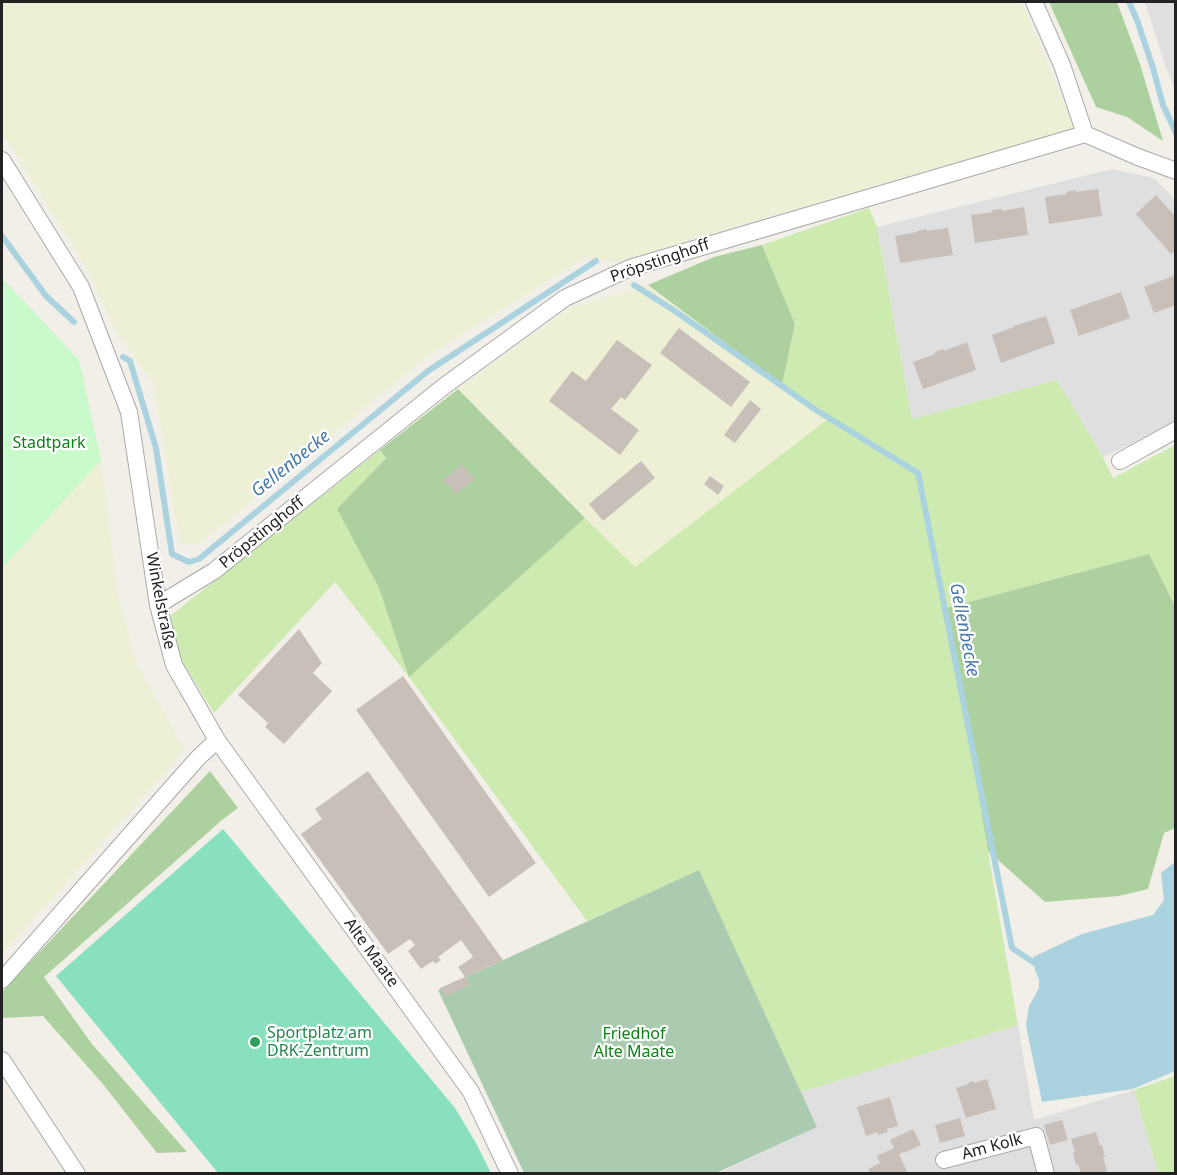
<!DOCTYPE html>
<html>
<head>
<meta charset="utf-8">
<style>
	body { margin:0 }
	#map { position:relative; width:1177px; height:1175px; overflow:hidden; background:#f2efe9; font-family:"Noto Sans",sans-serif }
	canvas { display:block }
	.frame { position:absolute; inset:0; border:3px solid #222; pointer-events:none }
</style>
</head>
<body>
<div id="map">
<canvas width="1177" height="1175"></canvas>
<div class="frame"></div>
</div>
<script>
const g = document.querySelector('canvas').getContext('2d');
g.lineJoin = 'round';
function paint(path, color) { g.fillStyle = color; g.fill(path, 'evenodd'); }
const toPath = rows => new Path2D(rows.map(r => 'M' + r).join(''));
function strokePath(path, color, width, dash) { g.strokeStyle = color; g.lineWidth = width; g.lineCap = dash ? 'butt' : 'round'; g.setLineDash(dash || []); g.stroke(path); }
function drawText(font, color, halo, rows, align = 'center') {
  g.font = font + ' "Noto Sans",sans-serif'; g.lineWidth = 4.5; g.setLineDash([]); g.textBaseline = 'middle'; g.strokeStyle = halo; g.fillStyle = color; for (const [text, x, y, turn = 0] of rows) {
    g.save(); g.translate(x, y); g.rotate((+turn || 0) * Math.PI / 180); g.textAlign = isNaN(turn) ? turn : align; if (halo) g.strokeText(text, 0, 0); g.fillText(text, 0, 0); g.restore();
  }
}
paint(toPath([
	[1145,2,1175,2,1175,90,1165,65],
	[1112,169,1154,178,1175,200,1175,424,1103,457,1057,380,912,419,877,227],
	[1018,1025,1034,1120,1134,1090,1158,1173,716,1174,817,1127,801,1092]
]), '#e0dfdf');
paint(toPath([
	[2,2,1022,2,1075,129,702,236,621,263,586,257,426,357,198,545,180,544,153,382,116,332,87,269,5,137,2,134],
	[648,285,828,419,635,568,458,389,568,309],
	[101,460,118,596,137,664,185,750,2,954,2,568]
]), '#eef0d5');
paint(toPath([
	[869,208,877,227,912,419,1057,380,1103,457,1113,478,1175,445,1175,606,1149,554,946,608,1018,1025,801,1092,699,871,587,921,409,677,335,582,214,713,179,656,169,617,380,450,386,457,338,509,379,588,409,676,585,518,635,567,828,419,782,385,795,324,762,245],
	[1175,1076,1175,1173,1158,1173,1134,1090]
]), '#cdebb0');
paint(toPath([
	[1049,2,1117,2,1140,64,1163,141,1127,117,1096,107],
	[762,245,795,324,782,385,648,285,714,257],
	[458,389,585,518,409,677,379,588,337,509,386,458,380,450],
	[1149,554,1175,606,1175,828,1164,833,1148,889,1119,896,1045,902,988,851,946,608],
	[210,771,238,808,222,820,44,977,92,1044,187,1152,157,1153,102,1083,43,1016,2,1018,2,992]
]), '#add19e');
paint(toPath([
	[699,870,817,1127,716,1173,524,1173,438,990]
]), '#aacbaf');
paint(toPath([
	[2,278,79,360,101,460,2,568]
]), '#c8facc');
paint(toPath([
	[223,829,455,1108,476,1143,491,1173,218,1173,56,976]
]), '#88e0be');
paint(toPath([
	[1175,862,1175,1071,1133,1089,1042,1102,1026,1026,1029,1006,1039,988,1039,980,1035,970,1033,957,1082,934,1153,915,1164,900,1161,873]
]), '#aad3df');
strokePath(toPath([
	[1129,2,1137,20,1153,68,1163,105,1176,133],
	[2,236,46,296,74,322],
	[634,285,675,311,816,410,918,473,1012,948,1039,966],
	[123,357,130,361,156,448,172,554,189,562,199,559,428,371,596,261]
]), '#aad3df', 6);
paint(toPath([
	[1098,189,1102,216,1049,224,1045,197,1067,194,1066,192,1076,190,1076,192],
	[1156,195,1176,217,1176,250,1171,254,1136,214],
	[1024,207,1028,235,975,243,971,215,993,212,992,210,1002,209,1002,211],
	[948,228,953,255,900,263,895,236,917,232,917,231,926,229,926,231],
	[1176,275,1176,305,1154,313,1144,287],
	[1121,292,1130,318,1079,336,1070,310],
	[1046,316,1055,343,1001,363,992,335,1014,327,1014,326],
	[679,328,750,382,731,407,660,353],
	[617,340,652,365,625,400,621,397,611,409,639,430,620,455,549,401,572,371,586,381],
	[967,342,976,370,923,389,913,362,935,354,935,352,943,349,944,351],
	[750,400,761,409,735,443,724,435],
	[641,461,655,478,603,521,589,504],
	[462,464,475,479,456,494,443,480],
	[710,476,724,486,718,495,704,484],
	[299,629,322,663,313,673,332,691,284,744,265,727,268,723,238,695],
	[403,676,536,863,489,897,356,710],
	[368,771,503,960,466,977,470,985,444,997,440,988,465,977,458,967,473,957,461,940,438,957,441,960,435,964,433,961,421,969,408,951,415,945,410,939,388,954,301,834,322,819,315,809],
	[987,1079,996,1109,966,1118,956,1088,969,1084,969,1082,973,1081,974,1083],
	[890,1097,898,1126,887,1129,888,1132,878,1135,877,1132,866,1136,857,1107],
	[960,1118,965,1136,940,1143,935,1125],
	[1062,1120,1068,1140,1050,1145,1044,1125],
	[913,1129,921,1145,904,1153,904,1152,899,1154,908,1174,870,1174,868,1169,880,1163,877,1156,894,1148,890,1140],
	[1096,1132,1100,1146,1102,1145,1105,1157,1103,1157,1107,1171,1097,1174,1081,1174,1078,1164,1076,1165,1073,1153,1075,1152,1071,1139]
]), '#c7bfb8');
const street = toPath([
	[1034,2,1062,65,1085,134],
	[2,160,81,287,129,412,158,605,174,665,217,740,471,1092,510,1174],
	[1120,461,1176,430],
	[158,605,214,571,443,387,565,298,630,268,1085,134,1138,157,1176,171],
	[2,980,197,759,217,740],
	[2,1060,77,1174],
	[944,1160,1036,1136,1046,1174]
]);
strokePath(street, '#a9a9a9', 18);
strokePath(street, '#fff', 16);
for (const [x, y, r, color] of [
	[255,1042,6,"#2e9e5b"]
]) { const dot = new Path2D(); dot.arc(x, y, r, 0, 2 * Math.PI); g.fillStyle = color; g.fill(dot); strokePath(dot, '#fff', 2); }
drawText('16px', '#222', '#fff', [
	["Pröpstinghoff",660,261,-19],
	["Pröpstinghoff",262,533,-39],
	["Winkelstraße",160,601,79],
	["Alte Maate",371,953,54],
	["Am Kolk",992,1147,-15]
]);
drawText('16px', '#0c8416', '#fff', [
	["Stadtpark",49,443],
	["Friedhof",634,1034],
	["Alte Maate",634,1052]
]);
drawText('16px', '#27864d', '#fff', [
	["Sportplatz am",267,1033],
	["DRK-Zentrum",267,1051]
], 'left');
drawText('italic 18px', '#4a7aab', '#fff', [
	["Gellenbecke",291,464,-39],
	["Gellenbecke",964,630,79]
]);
</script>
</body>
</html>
